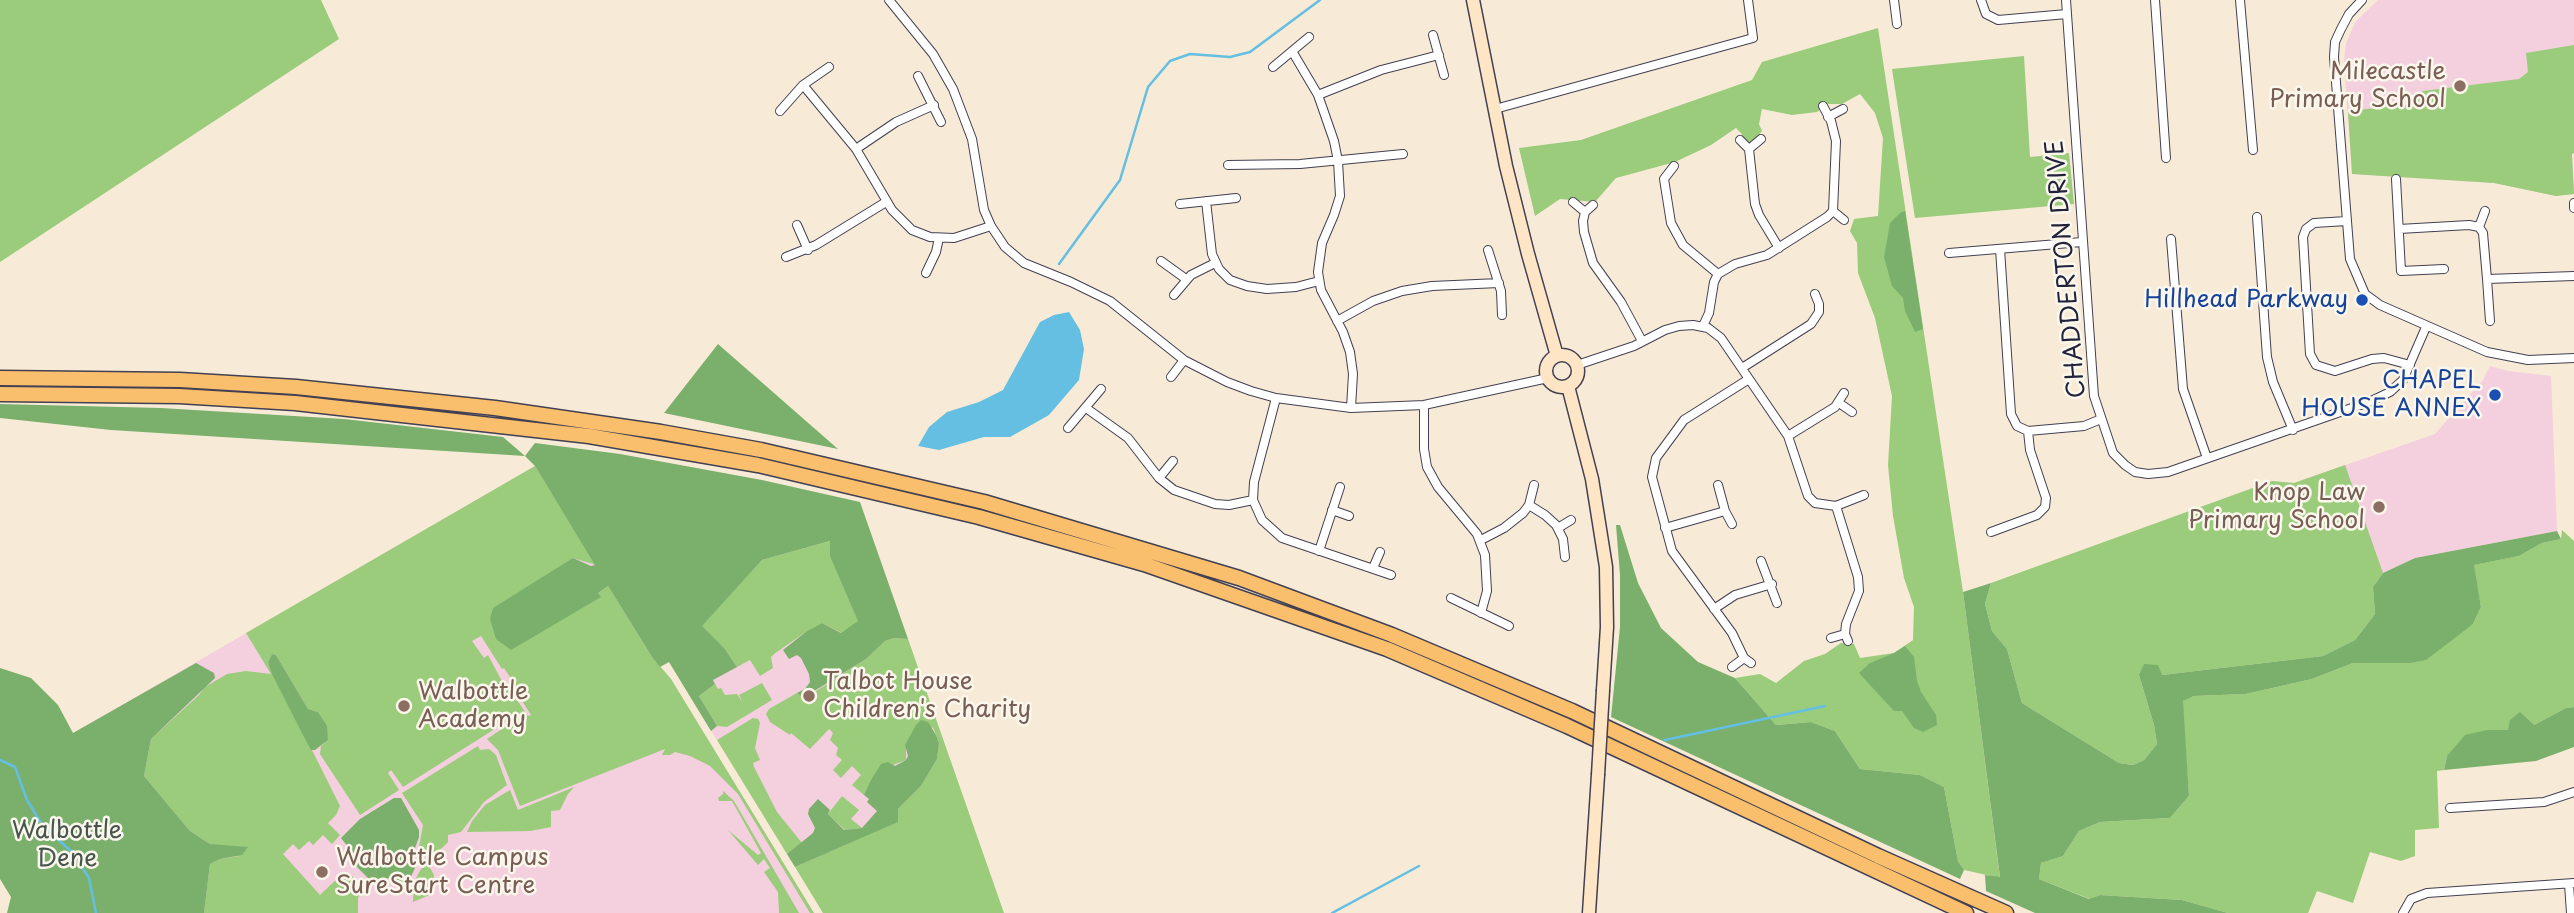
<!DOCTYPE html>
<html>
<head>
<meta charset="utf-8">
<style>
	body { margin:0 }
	canvas { display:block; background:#f7ead6 }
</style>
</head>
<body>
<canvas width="2574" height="913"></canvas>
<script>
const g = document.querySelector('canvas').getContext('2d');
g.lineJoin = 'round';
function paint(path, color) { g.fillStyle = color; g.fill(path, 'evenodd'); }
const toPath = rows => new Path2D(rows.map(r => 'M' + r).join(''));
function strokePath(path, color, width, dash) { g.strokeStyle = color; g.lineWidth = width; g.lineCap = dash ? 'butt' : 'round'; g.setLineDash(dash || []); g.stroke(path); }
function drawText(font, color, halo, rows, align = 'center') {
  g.font = font + ' "Playpen Sans",sans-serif'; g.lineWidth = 5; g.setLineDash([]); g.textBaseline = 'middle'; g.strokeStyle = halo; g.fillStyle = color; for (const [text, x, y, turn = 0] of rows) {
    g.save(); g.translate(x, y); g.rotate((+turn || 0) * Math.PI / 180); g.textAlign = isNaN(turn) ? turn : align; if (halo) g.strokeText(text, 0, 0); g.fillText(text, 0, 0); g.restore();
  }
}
paint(toPath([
	[2378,0,2574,0,2574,153,2572,154,2574,194,2556,196,2494,183,2352,174,2344,61,2346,43,2356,21],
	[2490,366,2508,371,2551,376,2557,531,2415,558,2383,573,2373,587,2272,481,2294,483,2435,434,2483,380],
	[535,466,652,657,671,679,814,913,171,913,72,734],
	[870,531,962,794,795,867,669,662,762,560]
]), '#f4cfdd');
paint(toPath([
	[0,0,321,0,339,39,0,262],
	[1878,28,1963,592,2000,878,1964,870,1958,861,1944,787,1920,775,1860,769,1835,731,1811,722,1776,725,1735,678,1760,674,1776,683,1804,661,1825,654,1841,643,1854,644,1860,658,1894,653,1913,640,1914,607,1904,578,1893,516,1888,465,1892,396,1875,318,1858,273,1857,243,1850,231,1854,219,1878,216,1883,138,1875,113,1860,94,1842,104,1828,104,1817,112,1792,115,1762,109,1759,124,1762,131,1749,147,1741,140,1742,134,1736,128,1711,145,1675,162,1616,178,1595,202,1560,199,1535,216,1519,148,1581,140,1752,80,1762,62],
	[2574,45,2574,153,2572,154,2574,194,2556,196,2494,183,2352,174,2348,111,2405,105,2423,91,2519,79,2528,72,2526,53],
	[2024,56,2030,157,2069,153,2074,204,1915,218,1892,69],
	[2345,465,2383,573,2373,587,2375,614,2355,640,2323,656,2162,675,2139,675,2154,725,2157,744,2144,760,2133,765,2119,763,2022,703,2007,649,1992,631,1985,604,1991,583,2272,481,2294,483],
	[535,466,596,565,573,558,502,644,509,646,600,597,598,593,608,586,652,657,671,679,814,913,810,913,738,794,710,766,690,756,675,752,670,755,662,755,665,749,520,806,498,750,487,739,521,716,520,713,403,787,391,770,388,773,399,790,360,815,320,754,321,746,328,740,326,726,318,712,308,709,276,655,272,654,268,662,340,806,336,815,328,823,340,835,332,844,323,835,313,845,309,841,299,850,293,844,283,854,320,895,341,875,346,872,351,875,363,887,358,898,358,913,204,913,210,864,220,859,239,856,210,844,190,831,144,776,151,739,199,695,205,687,227,674,246,671,271,674,246,633],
	[481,636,502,669,504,668,512,680,510,682,531,715,528,716,506,684,504,685,488,655,484,658,472,641],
	[2562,530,2574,541,2574,707,2566,708,2534,725,2508,730,2487,730,2447,756,2444,770,2437,771,2439,828,2415,830,2415,856,2401,861,2370,852,2353,903,2317,891,2308,913,2228,913,2182,900,2100,895,2090,899,2039,879,2041,863,2063,856,2079,831,2100,822,2170,818,2189,796,2182,701,2194,696,2246,694,2312,679,2353,663,2410,663,2473,624,2481,607,2473,565,2519,556,2542,543,2561,539],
	[830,541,840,578,859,622,842,633,822,623,807,631,774,654,771,657,773,668,760,676,750,660,737,667,725,649,701,626,762,560],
	[894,638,908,639,1004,913,823,913,795,867,897,822,898,809,921,786,937,759,939,743,933,727,906,749,906,760,877,771,864,795,852,785,861,775,852,766,841,778,833,770,842,760,836,755,838,748,830,740,833,733,829,729,810,749,791,733,790,735,770,722,766,714,769,709,797,693,803,698,810,695,866,659,885,641],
	[762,683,772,700,727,727,717,726,699,696,715,684,718,689,721,688,725,695,737,694,743,703,739,695],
	[753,718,758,719,760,723,755,748,760,760,753,763,754,767,777,812,802,843,787,854,717,740],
	[478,746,480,750,489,749,496,755,507,785,484,802,461,832,448,835,448,842,443,847,434,855,420,857,418,853,423,825,402,793],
	[574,787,568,794,560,810,551,811,551,827,530,831,467,832,472,821,485,805,510,790,518,810],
	[723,791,734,801,799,913,779,913,778,892,764,872,770,868,764,859,758,865,728,830,758,855,761,853,732,801,719,801,718,798,723,794],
	[842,796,859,810,851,819,862,828,845,830,828,814],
	[428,864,434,875,431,887,432,894,413,902,414,882,421,869]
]), '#9acc7c');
paint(toPath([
	[1905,211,1923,329,1915,332,1905,311,1903,298,1892,286,1884,257,1890,223,1900,213],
	[718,344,838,449,664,413],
	[0,404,161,408,344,419,503,437,525,456,535,443,620,454,762,480,860,502,908,639,894,638,885,641,866,659,803,698,797,693,805,689,810,682,809,674,801,658,797,655,789,659,783,650,807,631,822,623,841,633,858,621,830,556,830,541,762,560,702,626,725,649,737,667,713,680,715,684,699,696,717,726,711,731,669,662,660,667,652,657,608,586,598,593,601,597,511,650,496,639,490,619,493,608,573,558,591,566,595,565,535,466,525,456,111,430,0,418],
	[1616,525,1620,525,1638,583,1661,628,1698,662,1735,678,1776,725,1811,722,1835,731,1860,769,1920,775,1944,787,1958,861,1964,870,1960,879,1611,717,1620,627,1620,575],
	[2557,531,2561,539,2542,543,2519,556,2474,565,2481,607,2473,624,2426,660,2410,663,2353,663,2312,679,2246,694,2194,696,2183,701,2189,796,2170,818,2100,822,2079,831,2063,856,2041,863,2039,879,2089,899,2100,895,2182,900,2228,913,2035,913,1986,891,1985,875,2000,877,1963,592,1991,583,1985,604,1992,631,2007,649,2022,703,2119,763,2133,765,2144,760,2157,744,2154,725,2139,675,2144,664,2158,665,2162,675,2323,656,2355,640,2375,614,2373,587,2383,573,2415,558],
	[1905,646,1914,657,1917,681,1921,692,1936,715,1937,725,1923,732,1914,728,1902,711,1894,711,1859,673,1870,663,1894,653],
	[272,654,276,655,308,709,318,712,327,726,328,740,315,750,311,750,304,737,272,674,268,662],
	[196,663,214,673,215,678,151,739,144,776,190,831,210,844,248,847,242,855,220,859,210,864,204,913,7,913,11,897,0,879,0,668,31,678,58,705,73,733],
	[2574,707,2574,747,2536,761,2444,770,2447,756,2465,735,2487,730,2508,730,2510,720,2520,712,2534,725,2566,708],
	[921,720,928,722,936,735,939,743,937,759,921,786,898,809,898,822,795,867,787,854,813,833,815,828,808,814,809,809,818,799,830,810,828,814,844,830,862,828,877,811,867,802,869,799,864,795,871,780,881,764,888,762,895,766,906,760,908,756,905,745,916,725],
	[394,798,401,798,419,830,419,837,414,851,401,858,415,868,406,887,391,878,370,880,355,865,355,856,341,838,360,819]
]), '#7bb06c');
paint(toPath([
	[1069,312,1080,330,1084,349,1079,380,1049,415,1010,437,984,437,939,450,918,446,929,427,947,412,979,402,1003,390,1040,322,1054,315]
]), '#64bfe2');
strokePath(toPath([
	[1059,264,1120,180,1148,87,1170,61,1190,54,1230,57,1250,52,1320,0],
	[1665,740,1825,706],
	[0,760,15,767,27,800,43,826,73,853,89,878,96,913],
	[1332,913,1419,866]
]), '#64bfe2', 2.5);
const street = toPath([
	[889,0,933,54,953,89,972,139,984,210,991,226,1005,247,1024,263,1071,282,1110,301,1184,360,1227,382,1251,391,1276,398,1351,408,1424,405,1548,378],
	[1894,0,1897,24],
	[1981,0,1986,14,1998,20,2067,14],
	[2066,0,2094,396,2113,453,2125,465,2135,472,2148,474,2168,472,2369,402,2390,392,2403,380,2426,327],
	[2155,0,2166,158],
	[2240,0,2253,150],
	[2362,0,2349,14,2341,29,2335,42,2334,57,2350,259,2365,294,2380,305,2487,352,2528,360,2574,358],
	[1433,35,1444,75],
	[1292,51,1318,95,1334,141,1338,161,1340,196,1334,215,1322,243,1318,272,1321,290,1343,332,1350,352,1353,374,1351,408],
	[1273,67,1309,37],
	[918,76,941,122],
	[803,85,856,149,892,210,912,230,930,237,954,238,991,226],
	[1318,95,1381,70,1439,55],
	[1495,109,1753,38,1748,0],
	[780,111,803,85,829,67],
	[1828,117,1843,109],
	[1740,140,1749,149,1761,139],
	[856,149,896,122,934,105],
	[1749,149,1755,204,1759,215,1779,248],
	[1228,165,1300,164,1403,154],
	[1674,166,1664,179,1671,223,1683,245,1718,274],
	[2396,179,2401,271,2444,269],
	[1206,201,1212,254,1219,269,1230,280,1247,286,1267,289,1296,287,1319,281],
	[1573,202,1585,212],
	[2574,203,2574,208],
	[1180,204,1236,198],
	[1593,205,1585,212,1583,221,1584,232,1593,263,1621,302,1642,341],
	[1833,211,1844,220],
	[2257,217,2267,357,2273,382,2293,430],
	[2347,221,2314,223,2306,229,2303,237,2310,354,2316,365,2335,371,2372,359,2384,358,2410,365],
	[797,225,808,250],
	[2479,227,2485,211],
	[2399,229,2469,225,2479,227,2483,233,2487,279,2574,276],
	[2171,239,2183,389,2207,458],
	[2000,249,2011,414,2017,426,2028,431,2084,426,2101,419],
	[1488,250,1501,291,1502,315],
	[1949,253,2082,242],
	[786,257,816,245,886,202],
	[1161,261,1186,279],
	[926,273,936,252,939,238],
	[2487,279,2490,321],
	[1174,295,1191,275,1215,263],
	[1337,321,1373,301,1402,291,1432,286,1499,283],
	[1703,326,1709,313,1714,282,1718,274,1735,264,1767,255,1827,217,1833,211,1836,141,1831,121,1823,106],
	[1577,365,1634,346,1665,330,1679,326,1693,325,1708,328,1721,338,1788,436,1808,496,1815,503,1836,506,1864,495],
	[1742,368,1811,324,1819,312,1819,304,1815,294],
	[1171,377,1184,360],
	[1749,379,1684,420,1656,458,1652,477,1672,551,1732,633,1744,658,1751,663],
	[1276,398,1254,482,1253,500,1262,520,1282,538,1391,575],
	[1839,403,1852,412],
	[1424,405,1424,449,1427,467,1438,487,1477,534,1485,555,1487,591,1481,613],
	[1086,408,1128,438,1159,478,1174,490,1215,504,1229,505,1253,500],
	[1068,428,1101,389],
	[1788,436,1835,407,1844,393],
	[1159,478,1173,461],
	[1718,485,1725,511,1732,524],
	[1529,505,1545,515,1556,525,1563,539,1565,557],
	[1836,506,1858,577,1859,591,1846,624,1845,634,1848,641],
	[1332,510,1349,516],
	[1558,528,1571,520],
	[1665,528,1725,511],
	[1991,532,2037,515,2045,507,2046,498,2030,450,2028,431],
	[1481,540,1504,528,1523,513,1529,505,1534,485],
	[1319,551,1340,487],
	[1761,561,1777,603],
	[1373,568,1380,552],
	[1451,598,1509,626],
	[1714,609,1735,595,1772,584],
	[1831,638,1845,634],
	[1732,667,1744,658],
	[2450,808,2544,802,2574,792],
	[2569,884,2571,913],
	[2403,913,2411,899,2427,893,2574,883]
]);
const secondary = toPath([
	[1473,0,1506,166,1528,254,1557,356],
	'1546 371a16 16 0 1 1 32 0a16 16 0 1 1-32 0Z',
	[1568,386,1592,479,1606,567,1607,627,1603,690],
	[1589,913,1598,775]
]);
const highway = toPath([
	[0,378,180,380,296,387,495,408,661,432,761,450,984,502,1239,578,1392,635,1572,711,1878,856,2006,913],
	[0,394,179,396,295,403,589,436,758,465,979,517,1144,564,1387,649,1567,726,1966,913]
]);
strokePath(street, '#424052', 10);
strokePath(secondary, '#424052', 15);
strokePath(highway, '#424052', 17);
strokePath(street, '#fff', 8);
strokePath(secondary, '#fde5c5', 12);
strokePath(highway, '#f9bf6d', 14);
const secondaryBridge = toPath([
	[1598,775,1603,690]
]);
strokePath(secondaryBridge, '#424052', 15, []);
strokePath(secondaryBridge, '#fde5c5', 12);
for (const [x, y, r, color] of [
	[2460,86,7,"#8d6e63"],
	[2362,300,7,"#1a4fb4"],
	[2495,395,7,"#1a4fb4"],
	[2379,507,7,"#8d6e63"],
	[809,696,7,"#8d6e63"],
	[404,706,7,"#8d6e63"],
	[322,872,7,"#8d6e63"]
]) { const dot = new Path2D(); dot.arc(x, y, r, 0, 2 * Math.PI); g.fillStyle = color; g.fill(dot); strokePath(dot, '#fbf7ec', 2.5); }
drawText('24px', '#785e54', '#fbf7ec', [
	["Milecastle",2446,72,"right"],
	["Primary School",2446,100,"right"],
	["Knop Law",2365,493,"right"],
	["Primary School",2365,521,"right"],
	["Talbot House",823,682],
	["Children's Charity",823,710],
	["Walbottle",418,692],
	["Academy",418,720],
	["Walbottle Campus",336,858],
	["SureStart Centre",336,886]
], 'left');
drawText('24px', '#22223b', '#fbf7ec', [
	["CHADDERTON DRIVE",2067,269,-95]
]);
drawText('24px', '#164399', '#fbf7ec', [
	["Hillhead Parkway",2348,300],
	["CHAPEL",2481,381],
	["HOUSE ANNEX",2481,409]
], 'right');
drawText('24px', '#46554e', '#fbf7ec', [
	["Walbottle",67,831],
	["Dene",67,859]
]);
</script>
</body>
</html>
